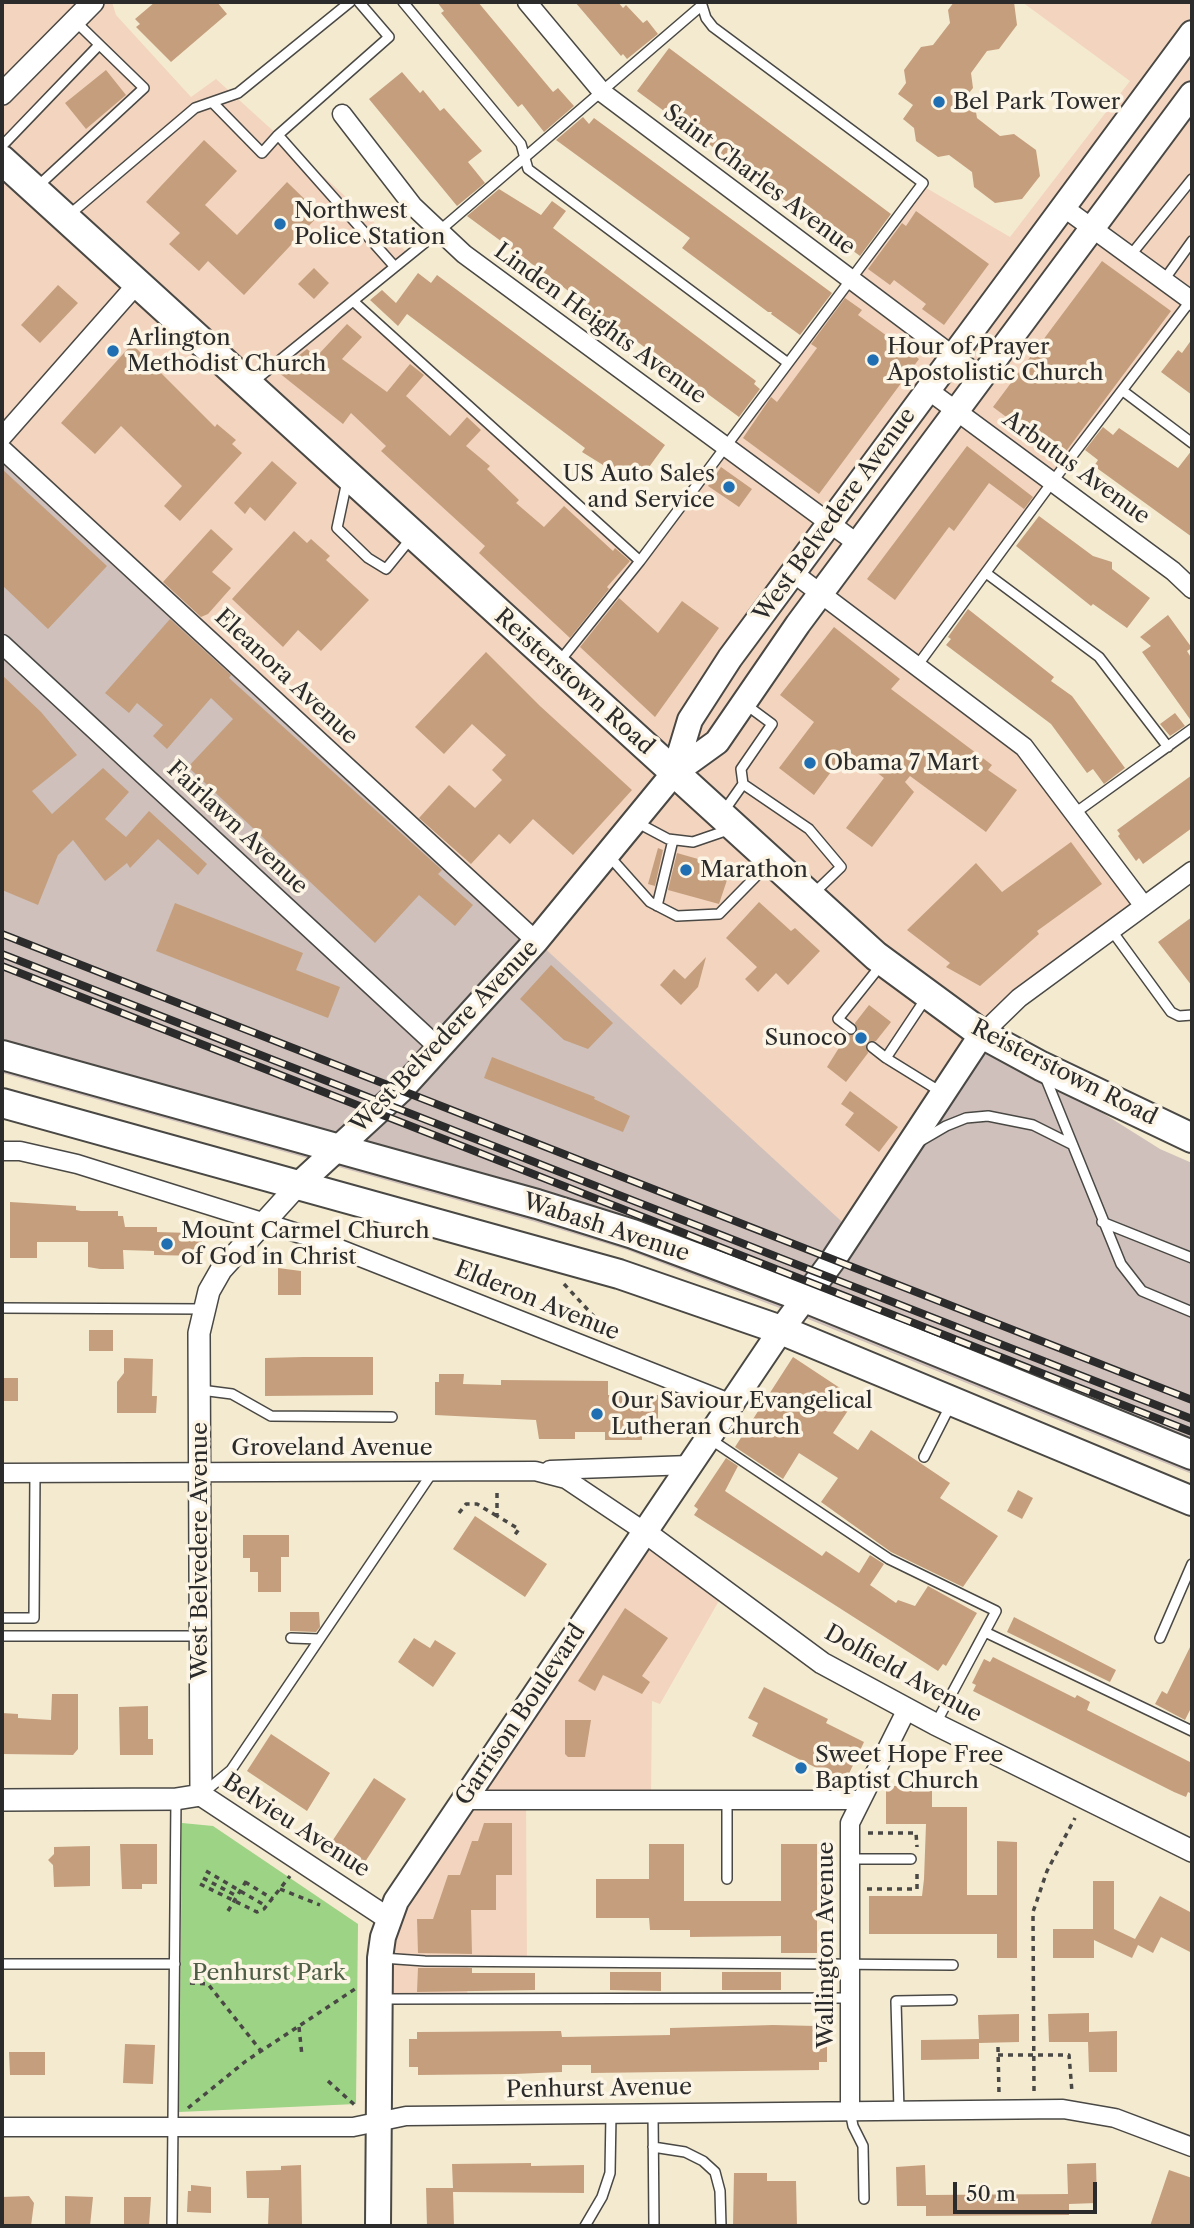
<!DOCTYPE html>
<html>
<head>
<meta charset="utf-8">
<style>
	body { margin:0 }
	#map { position:relative; width:1194px; height:2228px; overflow:hidden; background:#f4ead0; font-family:"Libre Caslon Text",serif }
	canvas { display:block }
	.frame { position:absolute; inset:0; border:4px solid #2b2b2b; pointer-events:none }
	.scale { position:absolute; left:953px; top:2182px; width:144px; height:32px; box-sizing:border-box; border:4px solid #2b2b2b; border-top:0; padding-left:9px; font-size:21px; line-height:24px; white-space:nowrap; color:#2b2b2b; -webkit-text-stroke:5px #fcf5e5; paint-order:stroke }
</style>
</head>
<body>
<div id="map">
<canvas width="1194" height="2228"></canvas>
<div class="frame"></div>
<div class="scale">50 m</div>
</div>
<script>
const g = document.querySelector('canvas').getContext('2d');
g.lineJoin = 'round';
function paint(path, color) { g.fillStyle = color; g.fill(path, 'evenodd'); }
const toPath = rows => new Path2D(rows.map(r => 'M' + r).join(''));
function strokePath(path, color, width, dash) { g.strokeStyle = color; g.lineWidth = width; g.lineCap = dash ? 'butt' : 'round'; g.setLineDash(dash || []); g.stroke(path); }
function drawText(font, color, halo, rows, align = 'center') {
  g.font = font + ' "Libre Caslon Text",serif'; g.lineWidth = 7; g.setLineDash([]); g.textBaseline = 'middle'; g.strokeStyle = halo; g.fillStyle = color; for (const [text, x, y, turn = 0] of rows) {
    g.save(); g.translate(x, y); g.rotate((+turn || 0) * Math.PI / 180); g.textAlign = isNaN(turn) ? turn : align; if (halo) g.strokeText(text, 0, 0); g.fillText(text, 0, 0); g.restore();
  }
}
paint(toPath([
	[2,2,112,2,116,15,191,97,216,79,410,255,353,300,641,559,923,186,1010,237,1130,81,1022,2,1192,2,1192,294,915,667,1027,755,1142,910,1007,1012,852,1232,2,449],
	[647,1531,724,1592,660,1704,652,1701,651,1799,526,1802,527,1963,468,1963,467,2001,381,2001,382,1946]
]), '#f3d4bf');
paint(toPath([
	[2,449,852,1231,980,1036,1160,1149,1192,1163,1192,1474,798,1315,627,1250,532,1221,2,1073]
]), '#cfc0bb');
paint(toPath([
	[182,1823,213,1826,358,1924,356,2104,179,2112]
]), '#9cd385');
paint(toPath([
	[155,2,217,2,227,14,171,62,136,27,140,24,135,19],
	[437,2,478,2,553,92,558,88,574,106,544,132,522,104,518,107,441,13,444,11],
	[575,2,618,2,623,8,626,5,643,23,647,20,658,34,627,59,623,54,621,56],
	[954,2,1014,2,1017,25,999,49,987,51,971,73,973,88,965,98,975,106,977,118,1000,136,1014,134,1036,150,1040,176,1022,199,995,203,974,187,972,172,949,155,938,157,916,141,914,128,903,119,913,105,898,94,906,83,904,70,921,47,933,45,950,23,948,10],
	[669,48,891,214,860,256,637,91],
	[106,70,126,95,86,129,65,103],
	[402,72,420,93,423,90,440,111,444,108,482,151,468,162,485,183,457,206,369,99],
	[583,117,589,124,594,118,832,293,800,335,771,314,772,312,768,312,682,248,690,238,556,140],
	[204,140,237,171,205,205,237,235,287,182,320,214,244,295,208,261,199,271,169,244,180,233,146,202],
	[499,189,541,215,552,201,566,211,553,228,756,381,754,384,760,389,739,417,467,216],
	[916,211,989,264,944,325,922,309,926,304,894,280,890,285,868,269,902,223,906,226],
	[1102,261,1171,311,1061,458,993,407],
	[314,268,329,283,314,299,298,284],
	[418,273,431,283,437,275,665,445,639,481,634,483,624,478,582,452,585,448,407,314,398,326,370,300,382,290,396,303],
	[58,285,78,303,40,343,21,325],
	[845,298,862,310,858,315,919,359,819,494,743,438,771,397,777,402,817,348,811,344],
	[347,324,362,337,342,359,387,392,410,364,424,375,406,396,450,436,467,417,481,430,466,446,490,466,487,469,519,500,516,503,544,527,564,506,613,551,615,548,630,561,607,587,609,589,570,638,479,553,485,546,381,451,386,446,351,413,343,424,278,372,307,349,316,357],
	[1192,339,1192,395,1161,372,1178,350,1182,353],
	[132,344,215,427,217,424,236,440,232,444,242,453,180,521,164,506,182,486,121,426,95,454,61,423],
	[1103,427,1113,435,1119,428,1178,468,1192,450,1192,537,1094,466,1098,460,1085,450],
	[967,446,1033,497,1024,509,989,483,954,531,949,527,895,600,867,579],
	[272,461,297,483,265,521,250,507,245,514,234,503],
	[721,467,752,489,739,507,708,486],
	[2,469,107,566,48,629,2,585],
	[1039,516,1093,556,1112,562,1112,569,1150,598,1127,628,1093,604,1091,606,1016,546],
	[211,529,233,549,212,572,231,588,208,614,201,617,163,582],
	[294,531,307,543,311,539,330,556,326,560,369,600,321,651,298,630,283,647,232,599],
	[619,598,658,633,682,601,719,628,655,717,580,647],
	[968,609,1054,677,1051,681,1072,696,1125,768,1104,784,1093,769,1087,773,1051,724,946,645,951,639,948,637],
	[1168,615,1192,648,1187,651,1192,659,1192,722,1142,652,1151,646,1140,637],
	[170,619,231,675,229,678,442,870,438,874,473,905,455,926,419,895,375,943,188,767,233,719,211,698,167,749,153,736,163,725,137,703,129,713,105,693],
	[834,627,900,679,891,689,992,765,988,770,1017,790,986,832,910,776,905,782,914,792,872,847,846,828,884,778,847,750,814,795,779,768,814,722,780,695],
	[486,652,540,706,632,790,573,855,533,819,510,844,499,834,471,864,419,818,449,785,475,808,502,780,492,770,506,755,472,724,444,754,415,727],
	[2,675,41,712,77,755,32,791,52,814,103,768,129,792,105,819,126,837,149,811,207,864,198,875,158,839,130,868,127,863,105,881,73,840,58,855,38,905,2,890],
	[1175,713,1185,726,1170,736,1160,724],
	[1192,775,1192,828,1143,864,1139,858,1136,861,1118,836,1120,834,1117,830],
	[1071,842,1102,884,1037,931,1039,934,980,986,946,967,950,963,907,930,976,863,1002,892],
	[658,848,663,850,655,886,648,884],
	[677,853,712,863,728,877,719,904,668,890],
	[759,902,791,931,795,928,820,951,788,985,776,973,758,992,745,979,757,967,726,938],
	[175,903,303,953,296,970,340,987,328,1018,156,951],
	[1192,917,1192,986,1158,942],
	[706,957,698,987,681,1005,660,985,674,969,685,979],
	[551,965,613,1023,588,1049,564,1040,520,999],
	[869,1005,891,1022,876,1041,866,1043,868,1053,846,1082,827,1067,847,1035,857,1033,855,1023],
	[492,1057,595,1097,594,1099,630,1116,623,1132,484,1078],
	[850,1091,898,1127,879,1152,845,1125,854,1113,841,1104],
	[10,1202,76,1206,76,1210,81,1211,118,1211,118,1216,123,1216,125,1227,157,1227,157,1232,191,1233,191,1241,202,1241,201,1256,154,1255,154,1251,123,1250,124,1269,100,1269,88,1267,88,1242,37,1242,37,1258,10,1258],
	[278,1268,301,1271,301,1295,278,1295],
	[89,1330,113,1330,113,1351,89,1351],
	[303,1357,373,1357,373,1395,265,1396,265,1358],
	[793,1357,840,1388,831,1402,849,1409,833,1433,858,1450,871,1430,950,1483,940,1498,998,1536,963,1587,891,1552,821,1502,838,1478,799,1453,783,1479,735,1447],
	[124,1358,153,1359,152,1396,157,1396,156,1413,117,1413,117,1382,124,1373],
	[439,1374,464,1374,463,1384,501,1385,501,1380,608,1381,608,1395,658,1395,658,1433,642,1433,642,1440,605,1440,605,1432,575,1432,575,1439,539,1439,536,1420,435,1415,435,1382,439,1382],
	[2,1378,18,1378,18,1401,2,1401],
	[726,1458,738,1466,725,1491,822,1556,826,1551,859,1573,870,1555,884,1564,870,1585,896,1603,898,1600,915,1606,928,1586,977,1613,946,1666,943,1664,938,1671,694,1515,698,1509,694,1506],
	[1018,1490,1033,1498,1022,1519,1007,1511],
	[475,1516,547,1564,525,1597,453,1549],
	[243,1535,289,1535,289,1557,281,1557,281,1592,258,1592,258,1572,250,1572,250,1558,243,1558],
	[625,1608,668,1638,642,1676,650,1682,642,1694,603,1675,595,1691,578,1681],
	[290,1612,319,1612,320,1627,316,1632,290,1631],
	[1014,1617,1116,1670,1110,1682,1007,1632],
	[414,1638,430,1648,435,1640,456,1653,433,1687,398,1662],
	[1192,1643,1192,1706,1185,1720,1155,1704,1162,1691,1167,1694],
	[993,1657,1075,1698,1077,1695,1090,1702,1087,1710,1192,1763,1192,1794,1188,1792,1186,1797,1174,1792,973,1691,976,1685,972,1683,984,1659,990,1662],
	[764,1687,828,1719,826,1723,864,1742,845,1782,752,1736,758,1723,748,1718],
	[52,1694,78,1694,78,1749,73,1755,2,1754,2,1713,18,1714,18,1718,51,1720],
	[148,1706,148,1739,153,1739,153,1755,120,1755,119,1707],
	[565,1720,591,1720,585,1757,568,1757,565,1754],
	[271,1734,330,1773,307,1811,247,1771],
	[374,1778,406,1799,363,1865,331,1843],
	[886,1786,932,1786,932,1807,967,1807,967,1895,997,1895,997,1841,1017,1842,1017,1958,997,1958,997,1934,869,1934,869,1896,922,1896,924,1879,926,1824,886,1824],
	[484,1823,512,1823,512,1875,496,1875,496,1910,471,1910,472,1954,418,1953,417,1919,433,1919,448,1875,460,1875,472,1841,478,1841],
	[120,1844,157,1844,157,1884,142,1884,142,1889,122,1889],
	[649,1844,684,1844,684,1901,781,1901,781,1844,817,1844,817,1953,781,1953,781,1936,690,1937,690,1930,650,1930,649,1918,596,1918,596,1879,649,1879],
	[90,1846,90,1886,54,1887,53,1865,48,1860,54,1854,54,1847],
	[1093,1881,1114,1881,1114,1929,1135,1939,1160,1896,1192,1913,1192,1953,1161,1937,1153,1953,1138,1945,1132,1958,1094,1940,1094,1958,1053,1958,1053,1929,1093,1929],
	[418,1968,472,1968,472,1973,535,1973,535,1990,417,1992],
	[610,1972,661,1972,661,1991,610,1990],
	[722,1972,781,1972,781,1990,722,1990],
	[1089,2013,1089,2032,1117,2031,1117,2072,1089,2072,1088,2042,1049,2042,1048,2014],
	[1019,2014,1019,2042,979,2043,979,2059,921,2060,921,2040,979,2039,978,2015],
	[773,2025,817,2026,817,2034,827,2034,827,2062,819,2062,819,2070,591,2073,591,2065,562,2065,562,2072,515,2074,418,2075,418,2067,409,2067,409,2039,417,2039,417,2032,561,2031,562,2037,670,2035,670,2028],
	[125,2044,155,2045,153,2084,123,2083],
	[9,2052,45,2052,45,2075,10,2075],
	[531,2163,531,2166,584,2165,584,2193,453,2192,454,2226,427,2226,426,2188,453,2188,452,2164],
	[1096,2163,1097,2203,1069,2204,1069,2215,926,2216,926,2206,897,2206,896,2167,925,2165,926,2195,1068,2194,1067,2164],
	[301,2165,302,2226,268,2226,269,2198,247,2198,246,2171,281,2170,281,2166],
	[1169,2170,1192,2178,1192,2226,1150,2226],
	[734,2173,767,2173,767,2181,796,2181,797,2226,733,2226],
	[191,2185,211,2187,211,2213,187,2212,188,2191,191,2191],
	[29,2196,34,2203,31,2226,3,2226,2,2197],
	[65,2196,93,2197,90,2226,65,2226],
	[124,2197,151,2197,149,2226,124,2226]
]), '#c59f7d');
const service = toPath([
	[403,2,521,144,528,169,788,363],
	[213,103,262,153,278,135,389,37,359,2],
	[278,135,395,267],
	[2,146,99,45],
	[38,186,144,88,74,20],
	[69,215,195,108,238,93,350,2],
	[1130,256,1192,179],
	[1164,280,1192,241],
	[353,301,640,561],
	[253,382,438,232,701,6],
	[1123,391,1192,443],
	[347,481,337,528,368,558,386,569,412,537],
	[986,573,1099,657,1168,747],
	[559,662,640,561,923,183,713,27,706,18,701,2],
	[917,666,1053,481,1191,300],
	[745,704,772,724,741,769,743,784,809,829,841,867,813,894],
	[724,811,743,784],
	[1075,813,1192,729],
	[636,822,668,839,693,842,731,829],
	[609,856,650,902,677,916,719,914,770,862],
	[657,906,673,840],
	[1112,931,1171,1012,1179,1016,1192,1015],
	[926,998,886,1058,941,1092],
	[851,1029,838,1019,881,965],
	[872,1047,886,1058],
	[1044,1074,1121,1264,1142,1291,1192,1312],
	[922,1140,946,1126,966,1118,988,1116,1033,1125,1071,1144],
	[1102,1222,1192,1258],
	[2,1308,203,1309],
	[201,1390,232,1394,271,1416,392,1417],
	[710,1439,889,1559,996,1611,936,1723],
	[924,1457,950,1406],
	[2,1618,34,1618,35,1473],
	[985,1632,1192,1731],
	[2,1636,199,1636],
	[291,1638,319,1639],
	[1160,1638,1192,1564],
	[202,1794,231,1770,432,1473],
	[727,1800,727,1879],
	[850,1859,911,1859],
	[382,1958,425,1961,953,1965],
	[2,1964,175,1964],
	[382,1999,851,1998],
	[850,2111,853,2126,863,2146,864,2199],
	[899,2111,896,2001,952,2000],
	[653,2113,654,2226],
	[653,2147,685,2152,703,2161,715,2172,720,2191,721,2226],
	[172,2226,176,1799],
	[585,2226,602,2197,610,2173,611,2114]
]);
const minor = toPath([
	[527,2,603,93,981,377],
	[342,114,413,206,464,254,858,544],
	[1063,207,1192,301],
	[928,390,1173,571,1192,589],
	[2,437,136,285],
	[2,449,536,941],
	[792,572,1024,747,1144,906],
	[2,644,439,1048],
	[982,1034,1019,998,1192,871],
	[2,1151,20,1151,77,1164,307,1236,732,1404],
	[550,1470,690,1465],
	[2,1473,535,1471,566,1479,645,1532],
	[464,1800,861,1800],
	[850,2111,850,1823,907,1709],
	[2,2127,353,2127,406,2116,1063,2109,1115,2118,1192,2147]
]);
const tertiary = toPath([
	[2,94,93,2],
	[645,1532,822,1663,935,1724,1192,1851],
	[201,1795,199,1333,209,1291,221,1270,298,1185],
	[2,1800,176,1799,201,1795,389,1919]
]);
const secondary = toPath([
	[674,773,690,720,730,658,1192,33],
	[298,1185,400,1091,536,941,674,773,717,742,798,624,1192,94],
	[378,2226,380,1958,383,1937,396,1901,781,1330,833,1260,982,1034]
]);
const primary = toPath([
	[2,160,876,956,982,1034,1041,1066,1192,1138],
	[2,1055,537,1204,633,1234,805,1298,1192,1455],
	[2,1103,619,1274,781,1330,1192,1501]
]);
strokePath(service, '#494844', 12);
strokePath(minor, '#494844', 21);
strokePath(tertiary, '#494844', 24);
strokePath(secondary, '#494844', 28);
strokePath(primary, '#494844', 32);
strokePath(toPath([
	[564,1284,613,1337],
	[497,1493,497,1516,519,1529,514,1536],
	[459,1513,466,1504,477,1504,497,1516],
	[868,1833,916,1833,917,1847],
	[206,1871,266,1906],
	[203,1878,235,1895],
	[245,1882,273,1899],
	[200,1884,257,1912,264,1909,290,1876],
	[280,1889,320,1905],
	[867,1889,917,1889,917,1869],
	[228,1911,248,1878],
	[190,1983,208,1984,261,2051],
	[299,2027,302,2056],
	[998,2047,999,2094],
	[998,2055,1069,2055,1072,2092],
	[328,2081,357,2107],
	[1034,2091,1033,1912,1047,1871,1075,1818],
	[188,2108,246,2061,358,1987]
]), '#494844', 3.5, [5, 5]);
strokePath(service, '#fff', 9);
strokePath(minor, '#fff', 18);
strokePath(tertiary, '#fff', 21);
strokePath(secondary, '#fff', 24);
strokePath(primary, '#fff', 28);
const rail = toPath([
	[2,934,1192,1400],
	[2,954,1192,1419],
	[2,966,1192,1432]
]);
strokePath(rail, '#2b2b2b', 8);
strokePath(rail, '#fcf5e5', 5, [16]);
for (const [x, y, r, color] of [
	[939,102,7,"#1f6fb2"],
	[280,224,7,"#1f6fb2"],
	[113,351,7,"#1f6fb2"],
	[873,360,7,"#1f6fb2"],
	[729,487,7,"#1f6fb2"],
	[810,763,7,"#1f6fb2"],
	[686,870,7,"#1f6fb2"],
	[861,1038,7,"#1f6fb2"],
	[167,1244,7,"#1f6fb2"],
	[597,1414,7,"#1f6fb2"],
	[801,1768,7,"#1f6fb2"]
]) { const dot = new Path2D(); dot.arc(x, y, r, 0, 2 * Math.PI); g.fillStyle = color; g.fill(dot); strokePath(dot, '#fcf5e5', 2.5); }
drawText('23px', '#2b2b2b', '#fcf5e5', [
	["Bel Park Tower",953,102],
	["Northwest",294,211],
	["Police Station",294,237],
	["Arlington",127,338],
	["Methodist Church",127,364],
	["Hour of Prayer",887,347],
	["Apostolistic Church",887,373],
	["US Auto Sales",715,474,"right"],
	["and Service",715,500,"right"],
	["Obama 7 Mart",824,763],
	["Marathon",700,870],
	["Sunoco",847,1038,"right"],
	["Mount Carmel Church",181,1231],
	["of God in Christ",181,1257],
	["Our Saviour Evangelical",611,1401],
	["Lutheran Church",611,1427],
	["Sweet Hope Free",815,1755],
	["Baptist Church",815,1781]
], 'left');
drawText('23px', '#2b2b2b', '#fcf5e5', [
	["Saint Charles Avenue",759,180,37],
	["Linden Heights Avenue",600,324,36],
	["Arbutus Avenue",1076,468,36],
	["West Belvedere Avenue",835,515,-54],
	["Eleanora Avenue",286,677,43],
	["Reisterstown Road",574,682,42],
	["Fairlawn Avenue",237,828,43],
	["West Belvedere Avenue",445,1037,-46],
	["Reisterstown Road",1064,1073,27],
	["Wabash Avenue",606,1228,18],
	["Elderon Avenue",537,1301,22],
	["Groveland Avenue",332,1448],
	["West Belvedere Avenue",200,1551,-90],
	["Dolfield Avenue",903,1674,29],
	["Garrison Boulevard",521,1715,-56],
	["Belvieu Avenue",296,1826,33],
	["Wallington Avenue",826,1945,-90],
	["Penhurst Avenue",599,2089,-1]
]);
drawText('23px', '#4d5d46', '#fcf5e5', [
	["Penhurst Park",269,1973]
]);
</script>
</body>
</html>
